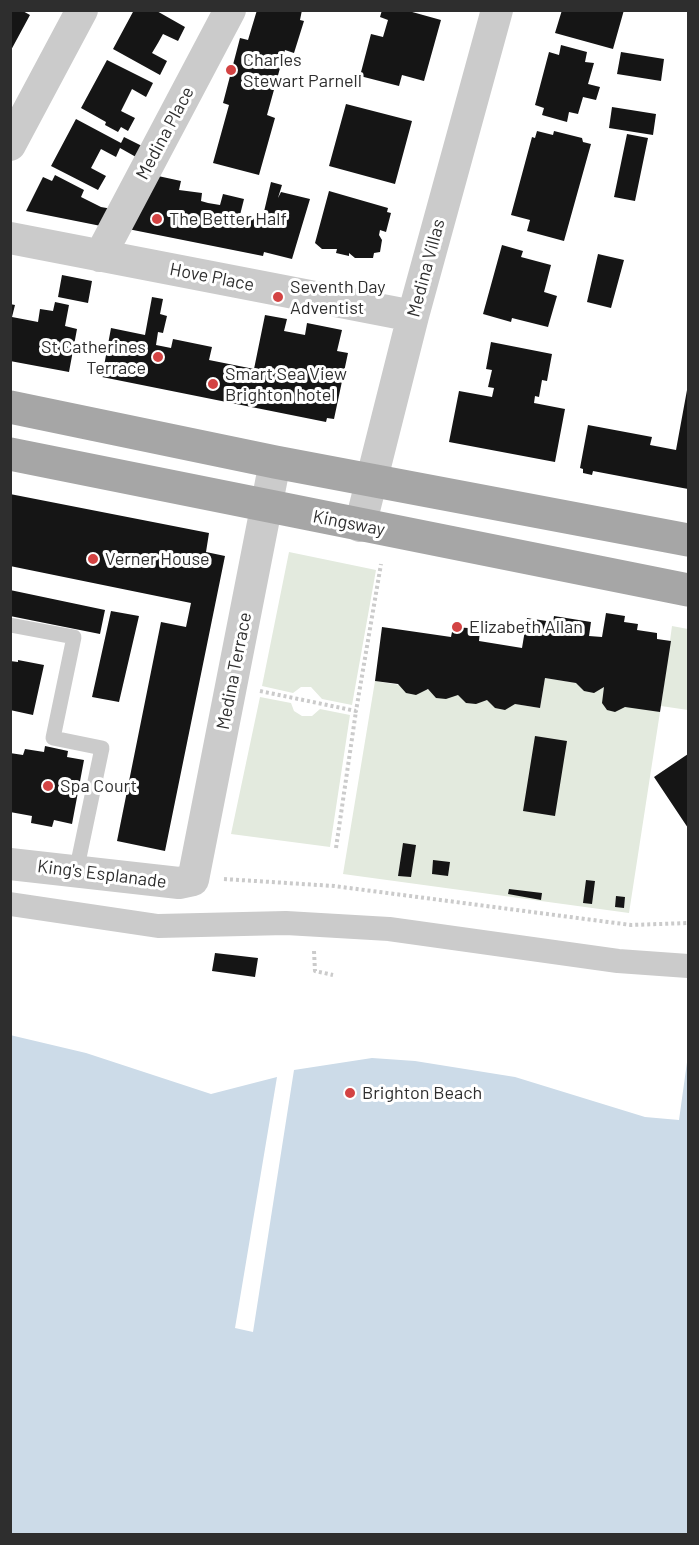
<!DOCTYPE html>
<html>
<head>
<meta charset="utf-8">
<style>
	body { margin:0 }
	#map { position:relative; width:699px; height:1545px; overflow:hidden; background:#fff; font-family:Barlow,sans-serif }
	canvas { display:block }
	.frame { position:absolute; inset:0; border:12px solid #2e2e2e; pointer-events:none }
</style>
</head>
<body>
<div id="map">
<canvas width="699" height="1545"></canvas>
<div class="frame"></div>
</div>
<script>
const g = document.querySelector('canvas').getContext('2d');
g.lineJoin = 'round';
function paint(path, color) { g.fillStyle = color; g.fill(path, 'evenodd'); }
const toPath = rows => new Path2D(rows.map(r => 'M' + r).join(''));
function strokePath(path, color, width, dash) { g.strokeStyle = color; g.lineWidth = width; g.lineCap = dash ? 'butt' : 'round'; g.setLineDash(dash || []); g.stroke(path); }
function drawText(font, color, halo, rows, align = 'center') {
  g.font = font + ' Barlow,sans-serif'; g.lineWidth = 6; g.setLineDash([]); g.textBaseline = 'middle'; g.strokeStyle = halo; g.fillStyle = color; for (const [text, x, y, turn = 0] of rows) {
    g.save(); g.translate(x, y); g.rotate((+turn || 0) * Math.PI / 180); g.textAlign = isNaN(turn) ? turn : align; if (halo) g.strokeText(text, 0, 0); g.fillText(text, 0, 0); g.restore();
  }
}
paint(toPath([
	[289,552,376,570,352,705,322,699,311,687,301,687,293,693,262,686],
	[672,626,688,629,688,710,661,706],
	[545,678,604,687,660,712,629,913,343,874,375,681,540,708],
	[260,697,291,703,294,711,302,716,312,716,320,709,350,715,330,847,231,834]
]), '#e3eade');
paint(toPath([
	[10,1035,86,1053,211,1094,277,1077,235,1328,253,1332,294,1070,372,1058,415,1061,515,1077,645,1117,679,1120,688,1055,688,1534,11,1534]
]), '#ccdbe8');
paint(toPath([
	[10,10,21,10,30,15,10,52],
	[134,10,155,10,185,27,178,41,163,34,158,43,152,53,167,61,160,75,113,49],
	[257,10,302,10,300,20,304,21,294,53,285,50,267,115,275,118,259,175,213,163,229,105,223,103,240,38,248,40],
	[382,10,405,10,441,20,424,81,402,75,399,86,360,76,371,34,383,37,388,20,380,17],
	[562,10,624,10,613,49,555,33],
	[561,45,587,52,585,62,594,63,588,84,600,87,596,100,583,97,578,114,569,112,567,122,542,115,544,108,535,105,549,52,559,55],
	[621,52,664,59,661,81,617,74],
	[107,60,153,83,146,97,132,89,121,111,135,118,128,131,121,127,118,132,105,125,106,122,81,108],
	[346,104,412,121,395,184,329,166],
	[612,107,656,114,653,135,609,128],
	[76,119,121,143,124,137,142,146,136,157,120,148,116,157,101,149,91,168,106,176,98,190,51,166],
	[537,131,553,135,554,131,582,138,583,142,591,144,564,241,527,231,530,220,511,215,532,137,535,138],
	[627,134,648,138,635,201,614,197],
	[55,175,84,190,81,197,101,207,112,209,101,226,26,211,43,177,52,181],
	[158,176,181,181,179,190,202,193,201,201,208,203,220,205,223,194,244,199,240,215,262,220,271,182,282,185,278,198,281,192,310,199,292,259,264,252,263,256,128,229],
	[329,191,388,208,387,212,391,213,386,232,380,230,379,235,382,240,380,252,374,253,373,258,355,258,349,253,349,256,336,253,337,249,322,249,315,243],
	[502,245,523,251,521,257,551,265,544,292,557,296,548,327,512,318,511,322,483,314],
	[598,254,624,260,611,308,587,302],
	[62,275,92,281,88,303,58,297],
	[152,297,163,299,160,314,167,316,163,333,158,332,156,345,171,348,173,339,212,347,209,360,254,369,265,315,287,319,284,331,305,335,307,323,342,330,337,351,348,353,334,419,327,418,326,422,102,377,111,328,145,335],
	[55,302,69,305,65,326,77,329,69,372,10,361,10,304,15,305,12,317,38,322,40,309,53,311],
	[491,342,552,354,547,381,542,380,539,397,535,396,534,403,565,409,555,462,449,442,459,391,492,397,494,388,488,387,492,370,486,369],
	[687,390,688,489,593,471,592,475,583,473,583,469,580,468,588,425,652,437,650,445,676,450],
	[10,494,209,533,206,552,225,556,165,851,117,841,161,622,186,627,191,603,10,566],
	[10,590,105,610,100,634,10,616],
	[111,611,139,616,119,702,92,697],
	[606,613,625,616,624,622,638,624,637,630,657,633,657,639,671,641,660,712,625,707,615,712,607,710,602,703,604,687,594,693,584,691,576,683,545,678,540,708,515,704,505,710,495,708,487,700,476,704,466,703,458,695,446,699,436,698,428,689,416,695,406,693,398,684,375,681,382,627,451,637,453,627,468,628,480,631,479,641,522,648,527,618,553,622,554,616,591,622,589,636,602,637],
	[18,660,44,665,33,715,10,710,10,661,18,662],
	[535,736,567,741,555,816,523,811],
	[45,746,68,751,67,757,84,760,72,824,54,820,52,827,31,823,32,816,10,812,10,753,23,755,25,749,44,752],
	[688,754,688,828,654,777],
	[403,843,416,845,411,877,398,876],
	[433,860,450,862,448,876,432,874],
	[586,880,595,881,592,904,583,903],
	[509,889,542,893,541,900,508,894],
	[616,896,625,897,624,908,615,907],
	[215,953,258,958,255,977,212,971]
]), '#151515');
strokePath(toPath([
	[260,691,356,711,381,564],
	[336,848,356,711],
	[224,879,334,886,631,925,688,923],
	[314,951,315,971,333,975]
]), '#cbcbcb', 4, [3, 3]);
strokePath(toPath([
	[10,625,74,637,53,738,102,748,76,872]
]), '#cbcbcb', 15);
strokePath(toPath([
	[10,904,158,926,286,923,389,929,618,961,688,966]
]), '#cbcbcb', 24);
strokePath(toPath([
	[10,145,82,10],
	[10,238,413,316],
	[100,256,230,10],
	[360,526,413,316,497,10],
	[10,864,179,883,193,880,275,462]
]), '#cbcbcb', 32);
strokePath(toPath([
	[10,407,275,462,688,540],
	[10,454,688,590]
]), '#a6a6a6', 33);
for (const [x, y, r, color] of [
	[231,70,6,"#d34343"],
	[157,219,6,"#d34343"],
	[278,297,6,"#d34343"],
	[158,357,6,"#d34343"],
	[213,384,6,"#d34343"],
	[93,559,6,"#d34343"],
	[457,627,6,"#d34343"],
	[48,786,6,"#d34343"],
	[350,1093,6,"#d34343"]
]) { const dot = new Path2D(); dot.arc(x, y, r, 0, 2 * Math.PI); g.fillStyle = color; g.fill(dot); strokePath(dot, '#fff', 2); }
drawText('18px', '#2e2e2e', '#fff', [
	["Charles",243,60],
	["Stewart Parnell",243,81],
	["The Better Half",169,219],
	["Seventh Day",290,287],
	["Adventist",290,308],
	["St Catherines",146,347,"right"],
	["Terrace",146,368,"right"],
	["Smart Sea View",225,374],
	["Brighton hotel",225,395],
	["Verner House",105,559],
	["Elizabeth Allan",469,627],
	["Spa Court",60,786],
	["Brighton Beach",362,1093]
], 'left');
drawText('18px', '#2e2e2e', '#fff', [
	["Medina Place",165,133,-62],
	["Medina Villas",426,268,-75],
	["Hove Place",212,277,11],
	["Kingsway",349,523,11],
	["Medina Terrace",234,671,-79],
	["King's Esplanade",102,874,7]
]);
</script>
</body>
</html>
